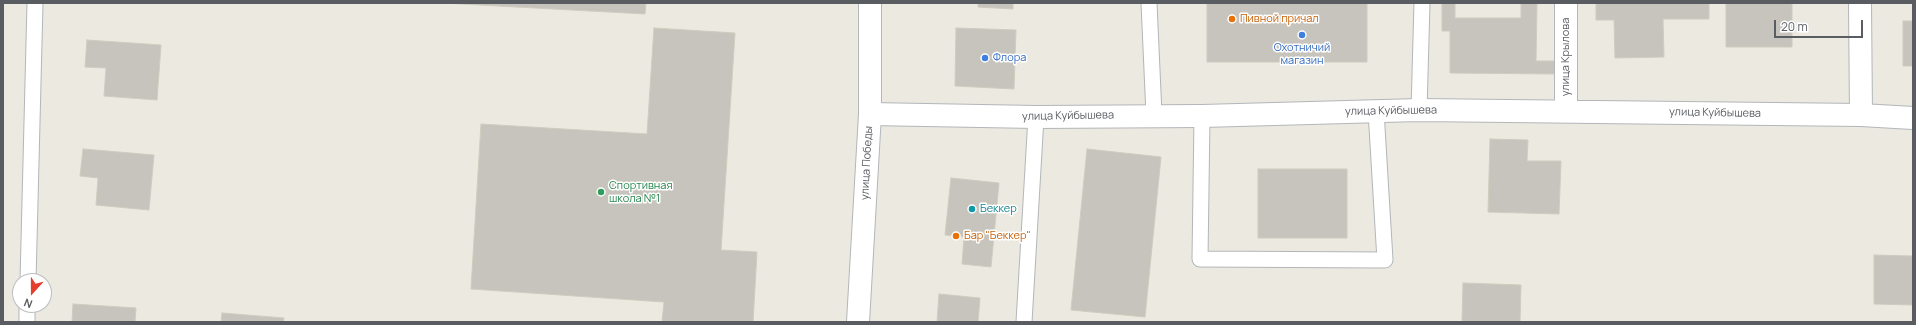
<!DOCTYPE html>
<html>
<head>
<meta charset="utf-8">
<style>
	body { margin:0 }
	#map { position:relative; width:1916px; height:325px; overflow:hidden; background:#ebe9e0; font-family:Manrope,sans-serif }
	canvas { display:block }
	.frame { position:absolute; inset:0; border:4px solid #595c61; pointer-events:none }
	.north { position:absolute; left:12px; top:273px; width:40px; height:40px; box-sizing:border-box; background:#fff; border:1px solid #bdbec0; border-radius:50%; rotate:201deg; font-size:11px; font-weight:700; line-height:16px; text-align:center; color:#595c61 }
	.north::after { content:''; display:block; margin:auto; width:14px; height:18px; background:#e33e2e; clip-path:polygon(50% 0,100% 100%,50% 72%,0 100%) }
	.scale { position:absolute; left:1774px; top:20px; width:89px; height:18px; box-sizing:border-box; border:2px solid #595c61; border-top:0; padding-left:5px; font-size:12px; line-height:14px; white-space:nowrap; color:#595c61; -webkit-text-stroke:3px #fff; paint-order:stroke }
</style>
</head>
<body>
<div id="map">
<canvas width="1916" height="325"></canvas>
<div class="frame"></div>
<div class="north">N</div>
<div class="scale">20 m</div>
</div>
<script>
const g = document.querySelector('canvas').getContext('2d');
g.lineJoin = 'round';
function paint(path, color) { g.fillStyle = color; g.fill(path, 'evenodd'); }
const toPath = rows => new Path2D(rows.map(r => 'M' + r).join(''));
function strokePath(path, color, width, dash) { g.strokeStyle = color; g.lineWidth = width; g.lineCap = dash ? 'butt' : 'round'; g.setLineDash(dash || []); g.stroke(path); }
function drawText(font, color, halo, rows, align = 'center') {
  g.font = font + ' Manrope,sans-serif'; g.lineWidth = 3; g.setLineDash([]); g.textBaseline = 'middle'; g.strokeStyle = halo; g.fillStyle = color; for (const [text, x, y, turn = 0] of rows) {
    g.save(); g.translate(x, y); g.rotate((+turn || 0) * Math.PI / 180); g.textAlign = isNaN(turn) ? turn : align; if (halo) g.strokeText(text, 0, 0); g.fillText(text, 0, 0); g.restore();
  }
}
const building = toPath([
	[443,3,646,3,645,14,443,3],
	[978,3,1013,3,1013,9,978,7,978,3],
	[1207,3,1367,3,1367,62,1207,62,1207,3],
	[1442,3,1455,3,1455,18,1521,18,1521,3,1537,3,1536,61,1555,61,1555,74,1450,73,1450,31,1442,31,1442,3],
	[1596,3,1709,3,1709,19,1663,19,1664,57,1615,58,1614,20,1596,20,1596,3],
	[1726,3,1792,3,1792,47,1726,47,1726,3],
	[1903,21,1913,21,1913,66,1903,66,1903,21],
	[654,28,735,33,721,250,757,252,753,322,662,322,664,302,471,289,481,124,647,134,654,28],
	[956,28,1016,30,1014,89,955,86,956,28],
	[87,40,161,45,157,100,104,96,106,68,85,67,87,40],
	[1490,139,1528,140,1527,161,1561,161,1559,214,1488,212,1490,139],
	[83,149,154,155,149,210,96,205,98,178,80,176,83,149],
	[1087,149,1161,157,1145,317,1071,310,1087,149],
	[1258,169,1347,169,1347,238,1258,238,1258,169],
	[951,178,999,183,991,267,962,264,964,237,945,235,951,178],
	[1874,255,1913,256,1913,305,1874,304,1874,255],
	[1463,283,1521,285,1520,322,1462,322,1463,283],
	[939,294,980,298,978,322,937,322,939,294],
	[73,304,136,308,135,322,72,322,73,304],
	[222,313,284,318,283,322,221,322,222,313]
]);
paint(building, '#c6c4bd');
strokePath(building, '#d0cbbe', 1);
const service = toPath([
	[1149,3,1154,115],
	[1419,110,1422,3],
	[1202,116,1200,259,1385,260,1376,111],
	[28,281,35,3],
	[27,322,27,305],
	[1024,322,1036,117]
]);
const minor = toPath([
	[1566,3,1566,111],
	[1860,3,1861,115],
	[870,114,1036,117,1202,116,1419,110,1861,115,1913,118]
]);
const tertiary = toPath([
	[858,322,870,114,870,3]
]);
strokePath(service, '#b3b6ba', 17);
strokePath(minor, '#b3b6ba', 24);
strokePath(tertiary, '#b3b6ba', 24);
strokePath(service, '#fff', 15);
strokePath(minor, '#fff', 22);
strokePath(tertiary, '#fff', 22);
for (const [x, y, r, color] of [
	[1232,19,4,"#e8710a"],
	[1302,35,4,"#3f7fe0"],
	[985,58,4,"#3f7fe0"],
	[601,192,4,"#2e9e5b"],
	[972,209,4,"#0f9aa8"],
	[956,236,4,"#e8710a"]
]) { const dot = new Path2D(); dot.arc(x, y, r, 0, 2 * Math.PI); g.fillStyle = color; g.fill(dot); strokePath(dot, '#fff', 1.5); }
drawText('11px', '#c56008', '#fff', [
	["Пивной причал",1240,19],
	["Бар \"Беккер\"",964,236]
], 'left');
drawText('11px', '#366cbe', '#fff', [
	["Охотничий",1302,48],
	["магазин",1302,61],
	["Флора",993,58,"left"]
]);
drawText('11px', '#595c61', '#fff', [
	["улица Крылова",1566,57,-90],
	["улица Куйбышева",1391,111,-1],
	["улица Куйбышева",1715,113,1],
	["улица Куйбышева",1068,116,-1],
	["улица Победы",867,163,-87]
]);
drawText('11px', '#27864d', '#fff', [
	["Спортивная",609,186],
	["школа №1",609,199]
], 'left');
drawText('11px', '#0d838f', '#fff', [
	["Беккер",980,209]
], 'left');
</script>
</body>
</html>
